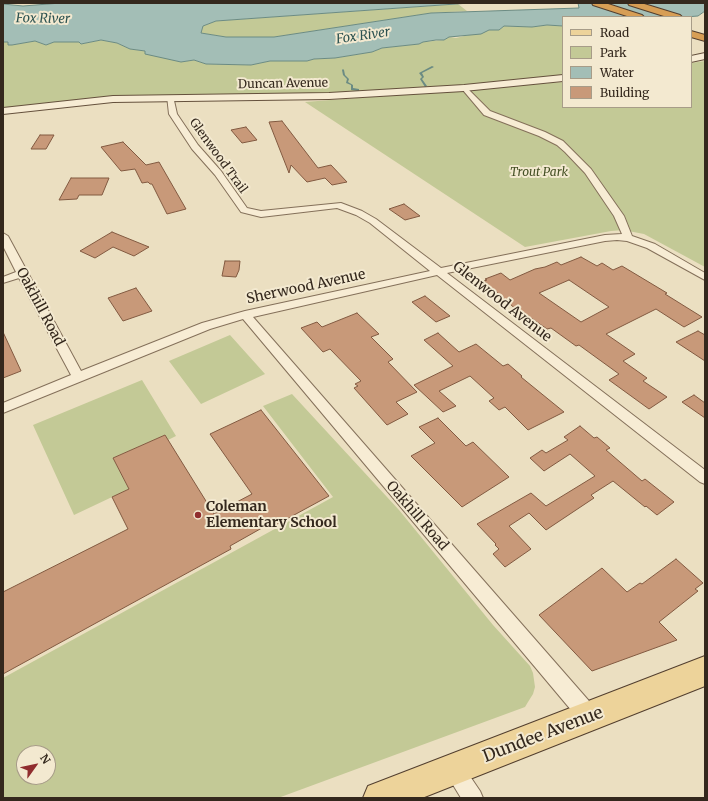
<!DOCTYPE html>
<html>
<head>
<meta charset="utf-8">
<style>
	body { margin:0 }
	#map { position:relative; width:708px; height:801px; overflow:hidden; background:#ebdfc1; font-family:Merriweather,serif }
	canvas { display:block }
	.frame { position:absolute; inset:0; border:4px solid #34281d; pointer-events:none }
	.legend { position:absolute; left:562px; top:16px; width:130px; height:92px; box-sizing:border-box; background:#f3e9d0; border:1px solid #a79c88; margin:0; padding:5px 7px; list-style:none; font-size:12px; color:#34281d }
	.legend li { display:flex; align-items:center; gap:8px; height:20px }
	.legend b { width:20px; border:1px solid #a79c88 }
	.north { position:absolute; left:16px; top:745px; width:40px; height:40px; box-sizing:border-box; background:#f3e9d0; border:1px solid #a79c88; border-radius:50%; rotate:57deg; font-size:11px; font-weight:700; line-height:16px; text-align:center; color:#34281d }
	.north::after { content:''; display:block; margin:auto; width:14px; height:18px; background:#902d2e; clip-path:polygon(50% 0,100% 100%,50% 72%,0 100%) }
</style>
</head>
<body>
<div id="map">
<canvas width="708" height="801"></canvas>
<div class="frame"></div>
<ul class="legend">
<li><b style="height:5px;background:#edd39a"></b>Road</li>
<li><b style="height:11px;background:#c3c996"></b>Park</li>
<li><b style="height:11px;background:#a3beb6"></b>Water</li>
<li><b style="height:11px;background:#c89979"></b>Building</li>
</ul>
<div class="north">N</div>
</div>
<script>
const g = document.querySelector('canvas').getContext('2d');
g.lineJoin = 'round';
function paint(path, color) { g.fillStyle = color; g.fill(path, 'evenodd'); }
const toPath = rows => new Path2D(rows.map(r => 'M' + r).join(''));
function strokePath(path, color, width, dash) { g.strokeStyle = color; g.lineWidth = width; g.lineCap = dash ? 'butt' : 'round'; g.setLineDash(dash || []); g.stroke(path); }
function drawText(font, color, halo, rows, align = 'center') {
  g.font = font + ' Merriweather,serif'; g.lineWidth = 4; g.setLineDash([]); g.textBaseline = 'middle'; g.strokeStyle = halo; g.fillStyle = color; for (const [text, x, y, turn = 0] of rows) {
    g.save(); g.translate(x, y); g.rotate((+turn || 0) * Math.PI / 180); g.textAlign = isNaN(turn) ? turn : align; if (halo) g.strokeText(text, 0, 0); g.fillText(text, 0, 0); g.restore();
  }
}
paint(toPath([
	[458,4,467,11,431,13,274,37,226,37,201,33,203,26,216,21],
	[547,25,563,26,563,76,515,81,356,93,170,96,3,110,3,42,8,42,12,45,35,41,46,45,54,42,79,42,81,44,101,40,117,43,130,49,145,51,181,62,194,60,206,64,251,65,270,61,307,61,314,59,335,58,372,52,382,48,419,44,422,42,444,40,449,37,456,38,489,30,499,30,504,26,532,27],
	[705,61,705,267,644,234,623,230,611,231,525,247,305,102,563,82,563,107,691,107,691,63],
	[230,335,265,374,201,404,169,361],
	[142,380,176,436,168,440,165,435,113,458,129,489,74,515,33,425],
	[292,394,399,510,493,625,530,666,533,673,535,687,533,694,528,702,525,707,278,798,3,798,3,678,333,497,263,406],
	[24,753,48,753,48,777,24,777]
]), '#c3c996');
const water = toPath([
	[61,3,470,3,216,21,203,26,201,33,226,37,274,37,431,13,579,8,578,3,705,3,705,11,698,16,685,17,563,17,563,26,547,25,532,27,504,26,499,30,489,30,481,34,449,37,444,40,436,40,423,42,419,44,382,48,372,52,335,58,314,59,307,61,270,61,251,65,206,64,194,60,181,62,145,54,145,51,130,49,117,43,101,40,81,44,79,42,54,42,46,45,35,41,12,45,8,45,8,42,3,42,3,4,23,6,61,3]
]);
paint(water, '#a3beb6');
strokePath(water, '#6b8b83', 1);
paint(toPath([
	[432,66,434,67,422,73,424,77,422,79,427,86,425,87,420,79,422,77,419,73,432,66],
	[343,69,344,70,345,75,349,79,348,82,353,85,353,88,359,89,359,91,351,90,351,85,346,83,347,79,343,75,342,70,343,69]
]), '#6b8b83');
const building = toPath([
	[282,121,318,168,331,165,347,182,332,185,325,178,307,182,291,165,289,173,269,122,282,121],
	[246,127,257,140,242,143,231,130,246,127],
	[40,135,54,135,46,149,31,149,40,135],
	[123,142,146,165,159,162,186,209,167,214,152,184,150,184,148,182,142,183,135,169,121,171,101,147,123,142],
	[71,178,109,178,102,195,79,195,77,199,59,200,71,178],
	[404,204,420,216,405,220,389,209,404,204],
	[112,232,149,247,134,256,113,247,95,258,80,251,112,232],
	[581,257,597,266,602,263,613,270,622,266,667,293,665,294,702,317,684,327,656,309,606,334,635,354,623,361,647,378,643,381,667,397,649,409,609,380,619,374,579,345,576,346,551,328,547,329,521,311,519,312,484,281,487,280,485,279,501,273,510,280,535,269,545,267,557,262,561,265,581,257],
	[569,280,609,307,581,322,539,293,569,280],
	[225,261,240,261,239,270,236,277,222,276,225,261],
	[136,288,152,311,123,321,108,298,136,288],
	[425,296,450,316,436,322,412,302,425,296],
	[357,313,379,334,371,337,393,359,388,362,417,392,396,402,408,414,387,425,354,388,358,386,355,384,361,381,330,349,323,352,301,328,317,322,322,327,357,313],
	[698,331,705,335,705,361,676,342,698,331],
	[3,332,21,371,3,378,3,332],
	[438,333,459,352,476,344,503,366,508,364,522,376,521,377,564,412,528,430,505,407,499,410,489,401,494,398,470,376,439,391,456,406,443,412,414,385,453,366,424,340,438,333],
	[694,395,705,403,705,418,682,402,694,395],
	[261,410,329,496,272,527,269,524,230,546,231,549,3,674,3,592,128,529,112,497,129,489,113,458,165,435,214,514,252,494,210,434,261,410],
	[438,418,466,446,473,442,509,477,462,507,411,456,435,443,419,427,438,418],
	[580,426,594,438,597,437,610,448,606,450,642,481,645,479,674,502,657,515,646,506,645,507,613,481,591,495,594,498,546,530,529,513,509,526,531,549,505,567,493,554,499,549,495,545,496,544,477,524,531,493,546,506,595,476,570,454,544,471,530,458,542,450,546,453,568,440,564,437,580,426],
	[676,559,703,583,695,589,698,591,659,622,677,640,592,671,539,615,602,568,627,592,640,583,642,584,676,559]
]);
paint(building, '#c89979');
strokePath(building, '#825a41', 1);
const street = toPath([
	[464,86,466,87,490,111,545,132,563,141,591,169,624,216,632,236,655,244,705,273,705,280,647,248,627,241,617,240,605,241,447,273,705,470,705,484,700,482,437,275,253,317,596,709,599,716,596,723,589,726,582,723,243,319,210,329,3,413,3,403,71,375,19,278,3,283,3,277,16,272,3,246,3,233,8,236,81,371,202,323,245,311,430,271,370,223,356,215,337,208,261,217,241,212,215,175,192,149,169,114,167,96,173,96,177,114,198,145,221,171,247,208,261,211,341,203,362,211,376,219,441,268,605,235,622,234,614,216,585,173,565,152,557,145,539,136,484,115,462,89,462,87,464,86],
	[454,760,461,763,480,791,483,798,461,798,444,770,447,763,454,760]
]);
const secondary = toPath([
	[705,53,705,59,691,62,691,56,705,53],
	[563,75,563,81,464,91,329,99,113,102,3,114,3,108,113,96,329,93,464,85,563,75]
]);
const primary = toPath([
	[705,656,705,686,422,798,363,798,368,786,705,656]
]);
const highway = toPath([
	[592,3,605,3,642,15,644,17,630,17,593,5,592,3],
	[628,3,641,3,680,15,682,17,667,17,629,5,628,3],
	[691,31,705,35,705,41,691,37,691,31]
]);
strokePath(street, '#84705a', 2);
strokePath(secondary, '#65513d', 2);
strokePath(primary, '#523e2e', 2);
strokePath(highway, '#523e2e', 2);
paint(street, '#f7ecd4');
paint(secondary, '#f7ecd4');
paint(primary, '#edd39a');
paint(highway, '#d79e55');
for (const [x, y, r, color] of [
	[198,515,4,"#902d2e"]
]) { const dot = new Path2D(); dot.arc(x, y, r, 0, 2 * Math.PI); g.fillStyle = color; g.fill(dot); strokePath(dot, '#f3e9d0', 1.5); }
drawText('12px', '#34281d', '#f3e9d0', [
	["Duncan Avenue",283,84,-1],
	["Glenwood Trail",218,156,54]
]);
drawText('italic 12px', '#455025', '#f3e9d0', [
	["Trout Park",539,173]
]);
drawText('italic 13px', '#2d5351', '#f3e9d0', [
	["Fox River",43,19,1],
	["Fox River",363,36,-8]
]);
drawText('14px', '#34281d', '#f3e9d0', [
	["Sherwood Avenue",306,287,-12],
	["Glenwood Avenue",502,302,38],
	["Oakhill Road",40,307,62],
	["Oakhill Road",417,516,49]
]);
drawText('bold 14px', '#34281d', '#f3e9d0', [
	["Coleman",206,507],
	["Elementary School",206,523]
], 'left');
drawText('17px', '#34281d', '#f3e9d0', [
	["Dundee Avenue",543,735,-21]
]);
</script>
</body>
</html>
